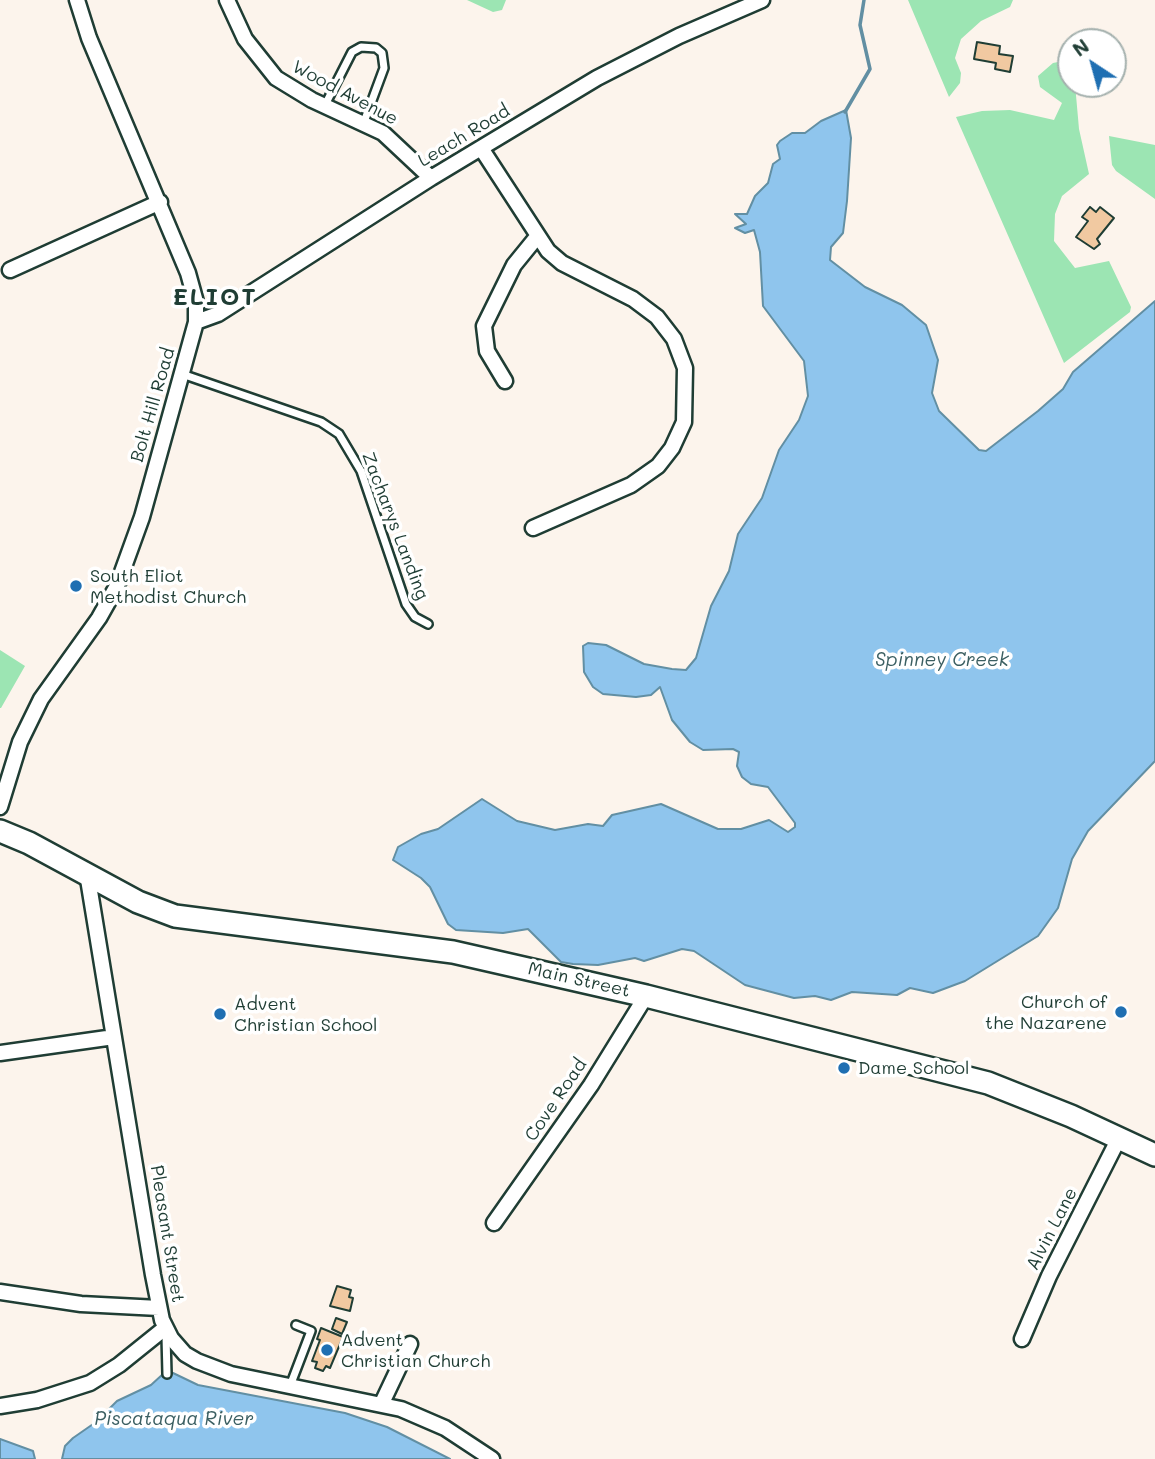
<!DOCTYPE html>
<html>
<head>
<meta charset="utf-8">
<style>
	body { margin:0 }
	#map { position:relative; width:1155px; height:1459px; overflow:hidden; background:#fcf4ec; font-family:Mali,sans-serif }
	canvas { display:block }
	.north { position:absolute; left:1057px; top:28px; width:70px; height:70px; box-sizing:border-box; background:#fff; border:2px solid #a5b1ae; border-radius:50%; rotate:324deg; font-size:19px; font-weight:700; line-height:28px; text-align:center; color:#1f3d34 }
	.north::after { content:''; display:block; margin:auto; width:24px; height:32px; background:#1f6fb2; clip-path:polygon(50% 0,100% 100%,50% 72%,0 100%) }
</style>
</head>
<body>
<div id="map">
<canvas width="1155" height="1459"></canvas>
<div class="north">N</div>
</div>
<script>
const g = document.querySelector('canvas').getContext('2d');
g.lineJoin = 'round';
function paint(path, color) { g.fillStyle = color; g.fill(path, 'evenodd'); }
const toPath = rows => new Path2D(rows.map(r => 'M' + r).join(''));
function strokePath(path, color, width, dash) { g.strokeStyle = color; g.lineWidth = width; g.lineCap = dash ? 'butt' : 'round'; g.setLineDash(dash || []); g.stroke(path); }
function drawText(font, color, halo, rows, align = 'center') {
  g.font = font + ' Mali,sans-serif'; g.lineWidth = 7; g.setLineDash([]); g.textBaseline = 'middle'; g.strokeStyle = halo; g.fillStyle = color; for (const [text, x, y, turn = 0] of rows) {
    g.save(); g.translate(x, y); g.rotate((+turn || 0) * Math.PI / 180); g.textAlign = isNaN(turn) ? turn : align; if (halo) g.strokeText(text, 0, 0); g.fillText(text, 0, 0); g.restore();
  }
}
paint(toPath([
	[467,0,506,0,502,10,493,12],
	[908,0,1013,0,1010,7,981,21,961,39,955,58,961,73,960,83,949,97],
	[1063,61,1071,64,1071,84,1075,84,1079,129,1089,174,1062,196,1055,214,1054,241,1075,268,1109,261,1131,307,1130,312,1064,363,956,117,982,111,1010,110,1054,120,1062,103,1040,87,1038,76,1053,63],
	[1109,136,1155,145,1155,199,1116,171,1112,165],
	[0,650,25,666,1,708,0,708]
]), '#9ce5b3');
const water = toPath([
	[846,110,851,138,847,201,843,233,831,247,830,260,865,287,902,305,926,325,938,360,932,393,939,411,979,450,986,451,1038,411,1063,389,1073,372,1155,301,1155,761,1088,831,1072,859,1058,908,1038,936,965,981,933,993,910,988,897,995,852,992,831,1000,815,996,794,998,745,985,694,951,682,949,644,961,635,958,598,965,573,964,561,962,528,929,503,933,456,930,448,924,430,887,421,878,393,860,398,847,421,834,438,829,482,799,517,821,555,830,588,824,603,826,612,815,661,804,718,829,741,829,769,820,788,832,795,827,795,823,768,787,751,784,742,777,737,766,739,752,733,749,703,750,690,742,672,720,660,687,651,695,636,697,603,694,593,687,584,672,583,646,588,643,606,645,644,664,672,669,686,670,696,658,711,606,729,571,738,534,762,498,779,450,799,420,808,396,804,361,763,306,760,252,754,230,745,233,735,228,746,224,735,214,747,214,755,196,768,183,773,164,780,159,777,145,780,141,792,133,805,133,821,121,846,110],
	[173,1373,198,1385,345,1413,387,1427,450,1459,62,1459,65,1446,73,1438,96,1422,117,1401,151,1385,163,1374,173,1373],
	[0,1439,33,1451,35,1459,0,1459,0,1439]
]);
paint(water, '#8fc5ed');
strokePath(water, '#628fa3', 2);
strokePath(toPath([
	[845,112,870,69,860,25,864,0]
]), '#628fa3', 3.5);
const building = toPath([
	[977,42,1000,46,999,54,1013,56,1010,72,995,69,996,63,974,59,977,42],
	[1090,207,1096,212,1100,207,1114,218,1097,239,1100,244,1094,249,1076,237,1088,221,1082,217,1090,207],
	[337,1286,351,1290,349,1297,353,1298,350,1311,330,1306,337,1286],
	[336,1318,347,1322,342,1334,332,1329,336,1318],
	[321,1328,343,1337,330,1368,326,1366,323,1371,315,1368,317,1362,312,1361,320,1340,317,1339,321,1328]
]);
paint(building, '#f1c9a1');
strokePath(building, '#1f3d34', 2);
const lane = toPath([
	[325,105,352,52,361,47,376,48,382,53,384,68,364,122],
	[182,374,321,422,339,434,361,471,406,604,415,617,428,624],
	[166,1336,167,1374],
	[290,1386,311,1331,296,1325]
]);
const street = toPath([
	[227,0,245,39,276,78,312,100,383,133,431,178],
	[481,148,548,251,562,263,633,299,657,317,674,339,685,368,684,422,672,448,658,466,631,485,533,528],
	[10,270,160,202],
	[196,322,218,314,431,178,597,78,679,36,762,0],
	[505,381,487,351,484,326,514,265,536,238],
	[0,807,20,742,41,699,99,618,117,586,142,517,196,322,196,302,188,273,89,38,77,0],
	[87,873,153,1275,162,1320,171,1338,185,1354,197,1361,231,1374,401,1409,445,1428,492,1459],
	[0,1053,114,1037],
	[494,1223,591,1085,646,996],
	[0,1292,81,1304,159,1308],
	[1022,1339,1049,1276,1119,1138],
	[382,1403,410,1344],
	[0,1406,37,1400,90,1383,119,1365,165,1328]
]);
const secondary = toPath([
	[0,831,29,843,138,902,175,916,453,952,646,996,988,1083,1071,1116,1155,1155]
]);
strokePath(lane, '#1f3d34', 12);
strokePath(street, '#1f3d34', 19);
strokePath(secondary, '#1f3d34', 26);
strokePath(lane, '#fff', 7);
strokePath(street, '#fff', 14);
strokePath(secondary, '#fff', 21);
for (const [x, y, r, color] of [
	[76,586,7,"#1f6fb2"],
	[1121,1012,7,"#1f6fb2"],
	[220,1014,7,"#1f6fb2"],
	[844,1068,7,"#1f6fb2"],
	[327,1350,7,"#1f6fb2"]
]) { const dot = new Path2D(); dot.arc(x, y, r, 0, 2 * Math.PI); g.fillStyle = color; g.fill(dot); strokePath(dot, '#fff', 2.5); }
drawText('18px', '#1f3d34', '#fff', [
	["Wood Avenue",345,93,28],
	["Leach Road",464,136,-31],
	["Bolt Hill Road",153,405,-74],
	["Zacharys Landing",395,526,69],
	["Main Street",579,980,13],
	["Cove Road",556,1100,-56],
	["Alvin Lane",1052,1229,-63],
	["Pleasant Street",167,1234,81]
]);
drawText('18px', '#1f3d34', '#fff', [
	["South Eliot",90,576],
	["Methodist Church",90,597],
	["Church of",1107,1002,"right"],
	["the Nazarene",1107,1023,"right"],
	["Advent",234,1004],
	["Christian School",234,1025],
	["Dame School",858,1068],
	["Advent",341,1340],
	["Christian Church",341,1361]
], 'left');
drawText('italic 19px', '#3b5f62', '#fff', [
	["Spinney Creek",942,660],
	["Piscataqua River",174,1419]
]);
g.letterSpacing = '2px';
drawText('bold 24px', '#1f3d34', '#fff', [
	["ELIOT",215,298]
]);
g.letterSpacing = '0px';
</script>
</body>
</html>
